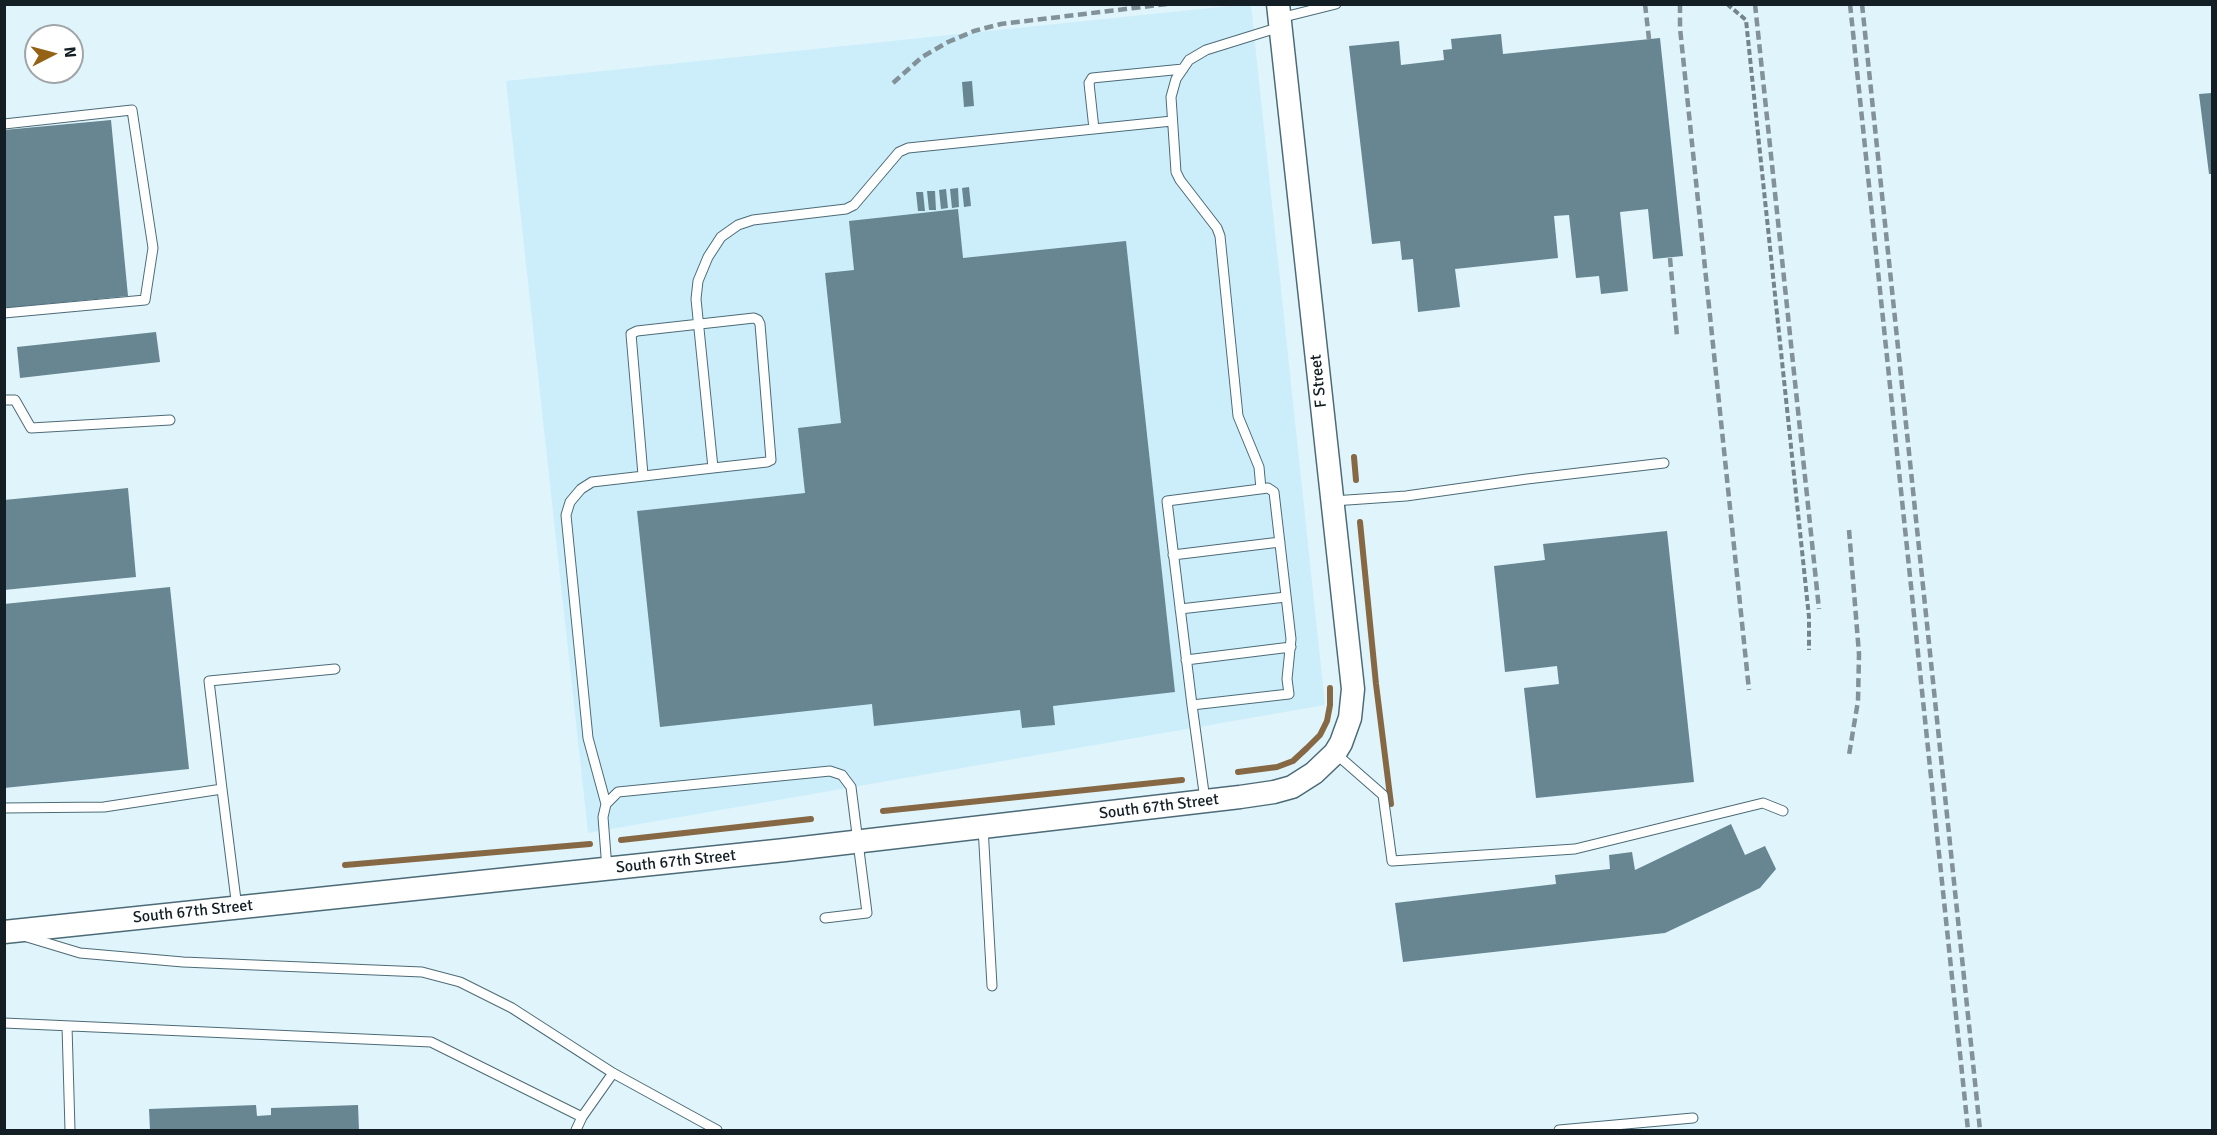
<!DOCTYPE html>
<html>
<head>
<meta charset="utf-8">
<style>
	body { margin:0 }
	#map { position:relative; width:2217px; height:1135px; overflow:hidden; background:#e0f4fb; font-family:Signika,sans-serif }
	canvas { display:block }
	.frame { position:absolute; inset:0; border:6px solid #131f24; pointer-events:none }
	.north { position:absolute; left:24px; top:24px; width:60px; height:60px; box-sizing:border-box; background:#fff; border:2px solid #a1a5a7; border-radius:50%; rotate:84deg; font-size:16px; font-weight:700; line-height:24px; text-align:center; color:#131f24 }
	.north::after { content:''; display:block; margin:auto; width:21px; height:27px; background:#956115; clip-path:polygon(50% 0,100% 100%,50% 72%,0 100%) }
</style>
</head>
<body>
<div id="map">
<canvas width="2217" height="1135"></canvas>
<div class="frame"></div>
<div class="north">N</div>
</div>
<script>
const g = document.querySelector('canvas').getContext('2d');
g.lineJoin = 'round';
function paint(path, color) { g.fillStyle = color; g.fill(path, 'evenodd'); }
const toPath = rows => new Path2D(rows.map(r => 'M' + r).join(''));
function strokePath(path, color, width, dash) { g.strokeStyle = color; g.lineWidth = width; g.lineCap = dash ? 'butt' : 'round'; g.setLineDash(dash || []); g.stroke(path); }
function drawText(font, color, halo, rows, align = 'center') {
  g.font = font + ' Signika,sans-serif'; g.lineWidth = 4.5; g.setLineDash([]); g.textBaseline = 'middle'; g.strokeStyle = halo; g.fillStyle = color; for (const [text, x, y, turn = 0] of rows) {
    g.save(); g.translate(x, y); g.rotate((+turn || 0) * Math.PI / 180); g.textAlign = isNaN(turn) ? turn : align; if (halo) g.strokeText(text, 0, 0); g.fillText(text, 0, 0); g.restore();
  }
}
paint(toPath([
	[1239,5,1251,5,1325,705,588,833,506,81]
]), '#cceefb');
strokePath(toPath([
	[1354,457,1356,480],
	[1360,522,1376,684,1391,804],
	[1238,772,1277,767,1293,761,1307,748,1320,735,1327,721,1330,705,1330,688],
	[883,811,1182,780],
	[621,840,811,819],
	[345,865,590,844]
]), '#866944', 6);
paint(toPath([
	[1501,34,1503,54,1660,38,1683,256,1653,259,1648,209,1620,212,1628,291,1601,294,1599,276,1576,278,1569,215,1554,216,1558,258,1455,269,1460,307,1418,312,1413,259,1402,260,1400,241,1372,244,1349,46,1399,41,1401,65,1444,60,1443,50,1452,49,1451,39],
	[972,81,974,106,964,107,962,82],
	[2212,93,2212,174,2209,174,2199,94],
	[111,120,128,296,4,308,4,130],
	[969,187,971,206,964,207,962,188],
	[958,188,959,207,952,208,950,189],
	[946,189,948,208,941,209,939,190],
	[927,191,935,191,936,210,929,210],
	[916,192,923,192,925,211,918,211],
	[958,209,963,258,1126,241,1175,692,1053,706,1055,725,1022,728,1020,710,874,726,872,704,660,727,637,511,805,493,798,428,841,423,825,273,854,270,849,221],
	[156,332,160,362,20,378,17,347],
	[128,488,136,577,4,590,4,500],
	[1667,531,1694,782,1536,798,1524,688,1559,684,1557,666,1505,672,1494,566,1545,560,1543,544],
	[170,587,189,769,4,788,4,604],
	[1731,824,1745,855,1765,846,1776,869,1760,888,1665,933,1403,962,1395,903,1556,884,1555,875,1610,869,1609,855,1632,852,1635,870],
	[256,1105,257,1116,271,1115,271,1108,358,1105,359,1130,150,1130,149,1109]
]), '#678692');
const service = toPath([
	[1280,18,1336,4],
	[4,124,132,110,153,248,145,300,4,313],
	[1094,129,1089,83,1092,78,1183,69],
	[4,400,15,400,31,428,170,420],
	[643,475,631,334,637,331,754,318,758,320,760,324,771,460,767,462,713,468],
	[1261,489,1259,467,1238,416,1220,236,1217,228,1180,180,1176,172,1171,97,1176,79,1189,60,1206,50,1280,27],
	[1333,501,1406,496,1527,479,1664,463],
	[1173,555,1280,542],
	[1180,609,1286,597],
	[1186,660,1291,647],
	[1192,705,1167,501,1268,488,1274,492,1291,639,1287,679,1289,694,1192,705,1205,800],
	[1335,753,1383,795,1392,861,1575,849,1763,803,1783,811],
	[222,789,209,681,335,669],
	[606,804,588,738,566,515,570,502,581,489,592,482,713,468,696,299,698,281,708,257,721,237,738,225,753,220,846,209,854,205,899,152,908,148,1172,121],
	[4,808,104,807,222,789,237,908],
	[983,827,992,986],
	[607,869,603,817,606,804,618,792,830,771,842,775,851,787,867,913,825,918],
	[27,937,80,953,183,962,422,972,460,982,512,1008,613,1073,717,1130],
	[4,1023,431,1042,582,1117,576,1130],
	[67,1026,70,1130],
	[582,1117,613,1073],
	[1559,1130,1693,1118]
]);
const tertiary = toPath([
	[4,932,785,850,1240,797,1274,792,1292,787,1314,773,1335,753,1341,743,1350,718,1353,689,1278,4]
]);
strokePath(service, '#4c6b76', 11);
strokePath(tertiary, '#4c6b76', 25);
strokePath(toPath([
	[1727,4,1746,20,1809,617,1809,650]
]), '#74848a', 4, [6, 3]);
strokePath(service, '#fff', 9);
strokePath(tertiary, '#fff', 22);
strokePath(toPath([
	[1645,4,1649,39],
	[1680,4,1680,28,1749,690],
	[1755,4,1819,609],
	[1850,4,1968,1130],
	[1862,4,1980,1130],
	[893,83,922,57,948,42,974,31,1001,24,1167,4],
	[1670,258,1677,336],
	[1849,530,1859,654,1858,701,1849,755]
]), '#829298', 4.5, [9, 4.5]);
drawText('16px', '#131f24', '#fff', [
	["F Street",1319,381,-96],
	["South 67th Street",1159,807,-7],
	["South 67th Street",676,862,-6],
	["South 67th Street",193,912,-6]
]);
</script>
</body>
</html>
